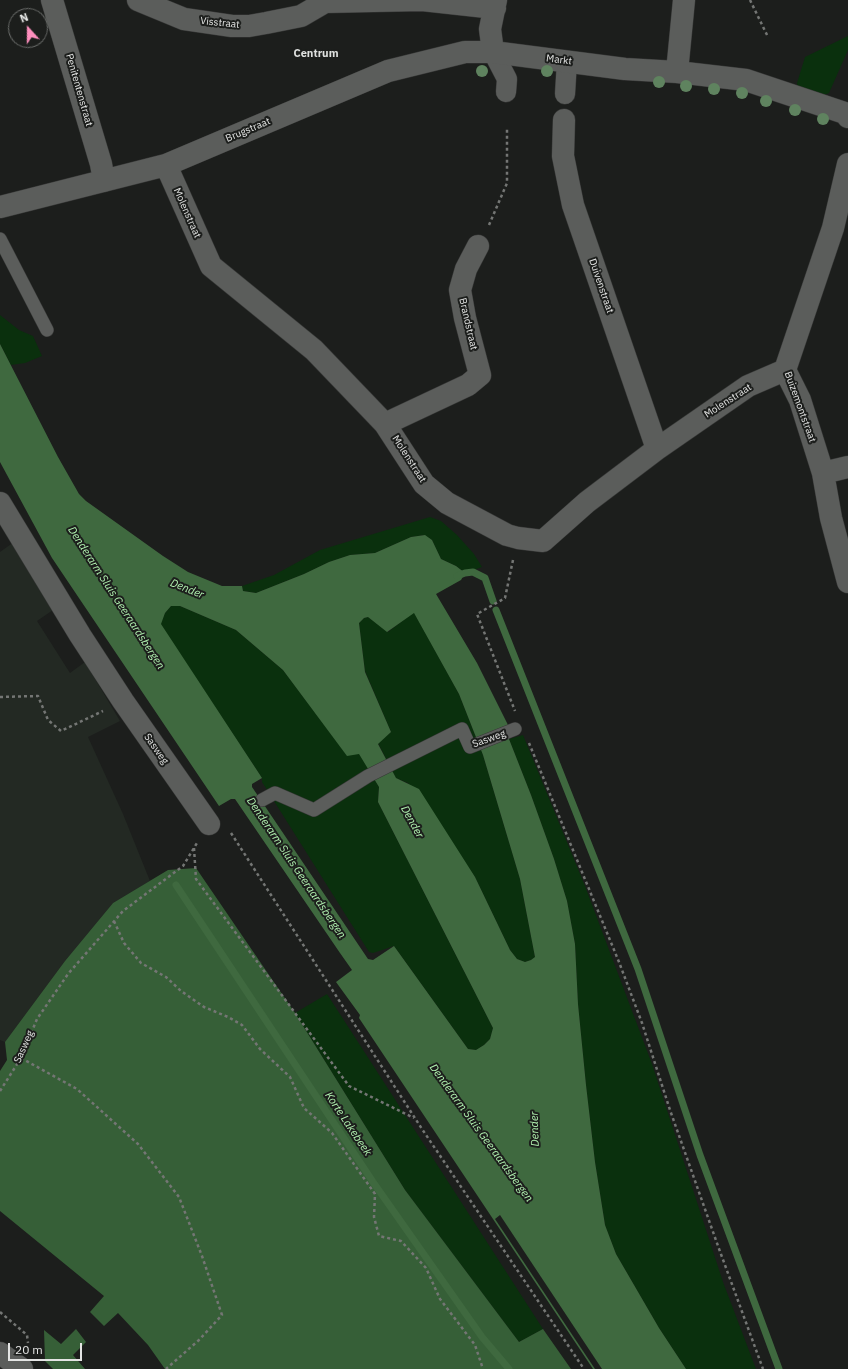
<!DOCTYPE html>
<html>
<head>
<meta charset="utf-8">
<style>
	body { margin:0 }
	#map { position:relative; width:848px; height:1369px; overflow:hidden; background:#1c1e1c; font-family:"IBM Plex Sans",sans-serif }
	canvas { display:block }
	.north { position:absolute; left:8px; top:8px; width:40px; height:40px; box-sizing:border-box; background:#1c1e1c; border:1px solid #6c6e6c; border-radius:50%; rotate:339deg; font-size:11px; font-weight:700; line-height:16px; text-align:center; color:#e4e5e4 }
	.north::after { content:''; display:block; margin:auto; width:14px; height:18px; background:#fe8ebd; clip-path:polygon(50% 0,100% 100%,50% 72%,0 100%) }
	.scale { position:absolute; left:8px; top:1343px; width:74px; height:18px; box-sizing:border-box; border:2px solid #e4e5e4; border-top:0; padding-left:5px; font-size:12px; line-height:14px; white-space:nowrap; color:#e4e5e4; -webkit-text-stroke:3px #1c1e1c; paint-order:stroke }
</style>
</head>
<body>
<div id="map">
<canvas width="848" height="1369"></canvas>
<div class="north">N</div>
<div class="scale">20 m</div>
</div>
<script>
const g = document.querySelector('canvas').getContext('2d');
g.lineJoin = 'round';
function paint(path, color) { g.fillStyle = color; g.fill(path, 'evenodd'); }
const toPath = rows => new Path2D(rows.map(r => 'M' + r).join(''));
function strokePath(path, color, width, dash) { g.strokeStyle = color; g.lineWidth = width; g.lineCap = dash ? 'butt' : 'round'; g.setLineDash(dash || []); g.stroke(path); }
function drawText(font, color, halo, rows, align = 'center') {
  g.font = font + ' "IBM Plex Sans",sans-serif'; g.lineWidth = 4; g.setLineDash([]); g.textBaseline = 'middle'; g.strokeStyle = halo; g.fillStyle = color; for (const [text, x, y, turn = 0] of rows) {
    g.save(); g.translate(x, y); g.rotate((+turn || 0) * Math.PI / 180); g.textAlign = isNaN(turn) ? turn : align; if (halo) g.strokeText(text, 0, 0); g.fillText(text, 0, 0); g.restore();
  }
}
paint(toPath([
	[14,542,53,610,37,621,70,673,85,662,120,721,88,737,123,814,150,881,113,903,65,961,5,1042,0,1040,0,552]
]), '#232923');
paint(toPath([
	[848,36,848,50,829,93,824,95,798,88,797,83,805,57],
	[0,315,19,330,33,336,42,356,25,363,11,365,0,344],
	[430,517,441,521,457,535,474,554,482,567,465,573,456,566,441,559,432,540,424,535,411,537,375,553,350,555,329,562,304,574,256,593,243,591,242,586,274,575,320,550],
	[171,606,180,606,236,630,283,670,347,755,359,753,379,787,378,802,493,1028,490,1039,484,1045,476,1050,468,1049,394,946,373,953,369,952,262,782,262,778,160,624,165,613],
	[414,612,459,694,483,755,520,879,535,957,531,960,525,962,517,959,510,950,475,877,408,783,396,778,378,743,391,732,365,671,359,623,364,618,368,617,388,632],
	[523,735,585,886,652,1064,723,1282,756,1369,686,1369,659,1328,616,1254,605,1225,595,1162,586,1085,578,1004,575,944,567,901,554,859,531,795,509,739],
	[327,994,543,1329,519,1342,405,1190,295,1013]
]), '#0a300d');
paint(toPath([
	[196,868,295,1013,405,1190,519,1342,543,1329,571,1369,165,1369,148,1345,118,1313,104,1326,90,1312,104,1296,0,1211,0,1071,7,1060,5,1042,65,961,113,903,168,870],
	[76,1329,86,1342,73,1355,85,1369,53,1369,45,1361,44,1330,61,1344]
]), '#365f37');
paint(toPath([
	[0,344,58,457,79,494,86,501,163,556,188,572,222,586,242,586,243,591,256,593,304,574,329,562,350,555,375,553,411,537,425,535,432,540,441,559,456,566,465,573,461,580,436,594,477,663,508,725,509,739,531,795,554,859,567,901,575,944,578,1004,586,1085,595,1162,605,1225,616,1254,659,1328,686,1369,593,1369,359,1018,360,1015,336,982,352,970,340,953,235,799,231,799,219,806,52,558,0,462],
	[171,606,180,606,236,630,283,670,347,756,359,754,379,787,378,802,493,1028,490,1039,484,1045,476,1050,468,1049,394,946,373,960,368,959,252,787,252,784,262,778,161,624,165,613],
	[414,613,459,694,483,755,520,879,535,957,531,960,525,962,517,959,510,950,475,877,419,789,396,778,378,744,391,732,365,672,359,623,364,618,368,617,387,632]
]), '#3f693f');
paint(toPath([
	[500,1215,602,1369,595,1369,495,1219]
]), '#1c1e1c');
strokePath(toPath([
	[457,576,465,573,473,572,485,578,493,601],
	[496,610,638,969,700,1155,779,1369],
	[176,885,373,1182,482,1337,509,1369]
]), '#3f693f', 7);
const service = toPath([
	[0,239,47,330],
	[262,800,275,793,314,810,368,776,462,729,470,747,515,729]
]);
const pedestrian = toPath([
	[493,52,507,79,506,92],
	[565,94,567,61]
]);
const minor = toPath([
	[52,0,101,164,104,181],
	[138,0,184,19,232,26,249,26,266,23,301,16,325,2,422,0,495,8],
	[493,52,490,29,496,0],
	[677,72,684,0],
	[564,120,563,156,573,205,657,449],
	[848,164,833,228,785,370,800,400,823,473,831,518,848,582],
	[166,165,211,266,314,350,385,424,424,484,447,503,507,535,518,538,543,541,587,502,657,449,748,386,785,370],
	[0,207,166,165,388,71,465,52,493,52,625,69,677,72,746,80,845,113,848,117],
	[385,424,468,385,480,375,465,318,460,290,466,269,478,246],
	[823,473,848,467],
	[0,503,80,635,123,701,209,824]
]);
const secondary = toPath([
	[0,1353,22,1369]
]);
strokePath(service, '#383938', 14);
strokePath(pedestrian, '#383938', 21);
strokePath(minor, '#383938', 23);
strokePath(secondary, '#383938', 23);
strokePath(toPath([
	[750,0,768,37],
	[489,225,507,183,507,128],
	[513,560,505,598,477,614,515,711],
	[0,697,38,696,48,720,61,731,103,711],
	[529,743,619,962,642,1023,670,1110,718,1246,763,1369],
	[231,833,422,1129,584,1369],
	[194,848,196,879,349,1086,414,1118],
	[114,921,124,943,141,963,166,977,181,991,204,1007,228,1017,242,1025,260,1049,290,1077,304,1108,332,1133,375,1194,374,1217,379,1236,401,1241,426,1268,440,1299,475,1345,483,1369],
	[21,1058,77,1089,138,1144,179,1197,202,1256,222,1315,199,1340,166,1369],
	[0,1091,21,1058,37,1019,68,974,123,911,183,866,197,843],
	[0,1312,27,1335,28,1343]
]), '#747674', 2.5, [3, 3]);
strokePath(service, '#5b5d5b', 13);
strokePath(pedestrian, '#5b5d5b', 20);
strokePath(minor, '#5b5d5b', 22);
strokePath(secondary, '#5b5d5b', 22);
g.fillStyle = '#5f835f';
for (const [x, y] of [
	[482,71],
	[547,71],
	[659,82],
	[686,86],
	[714,89],
	[742,93],
	[766,101],
	[795,110],
	[823,119]
]) { g.beginPath(); g.arc(x, y, 6, 0, 2 * Math.PI); g.fill(); }
drawText('10px', '#e4e5e4', '#1c1e1c', [
	["Visstraat",220,23,6],
	["Markt",559,60,7],
	["Penitentenstraat",79,90,74],
	["Brugstraat",248,130,-23],
	["Molenstraat",187,213,66],
	["Duivenstraat",601,286,71],
	["Brandstraat",468,324,77],
	["Molenstraat",728,401,-33],
	["Buizemontstraat",800,407,70],
	["Molenstraat",409,459,57],
	["Sasweg",489,739,-20],
	["Sasweg",156,749,55],
	["Sasweg",24,1047,-66]
]);
drawText('bold 11px', '#dee0de', '#1c1e1c', [
	["Centrum",316,54]
]);
drawText('italic 11px', '#b2f3b1', '#1c1e1c', [
	["Dender",187,589,22],
	["Denderarm Sluis Geeraardsbergen",116,598,57],
	["Dender",412,822,61],
	["Denderarm Sluis Geeraardsbergen",296,868,56],
	["Korte Lakebeek",348,1124,56],
	["Dender",535,1129,-92],
	["Denderarm Sluis Geeraardsbergen",481,1133,54]
]);
</script>
</body>
</html>
